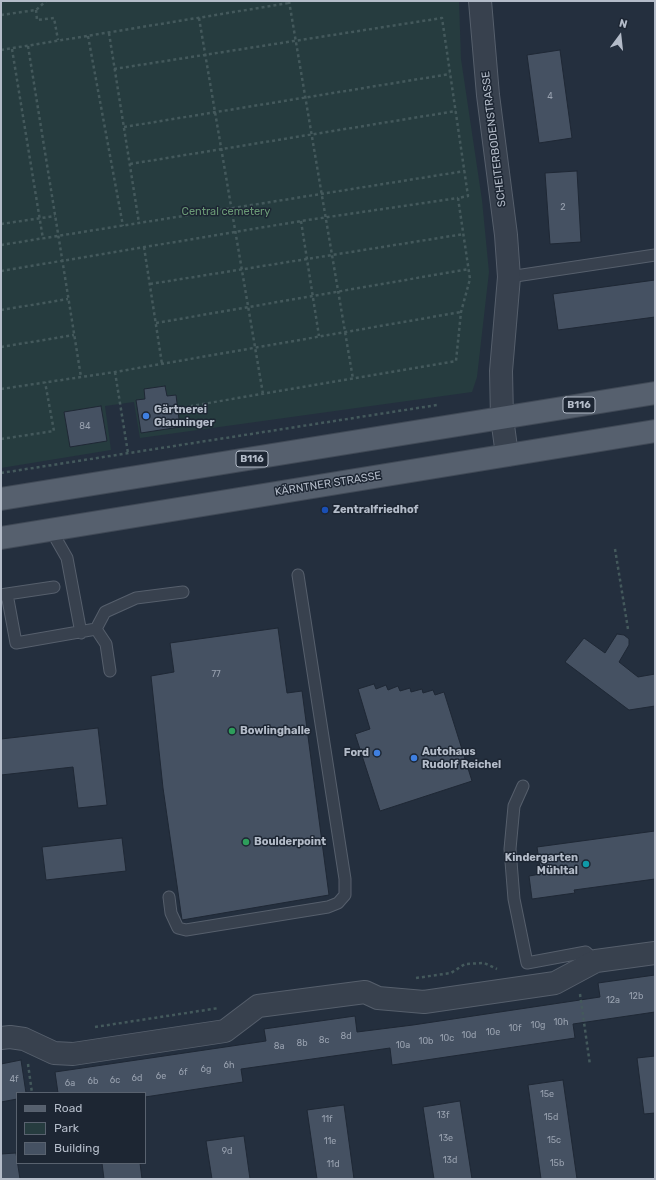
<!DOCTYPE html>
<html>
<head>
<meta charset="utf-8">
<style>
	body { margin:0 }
	#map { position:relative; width:656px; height:1180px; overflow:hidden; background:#242f3e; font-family:Rubik,sans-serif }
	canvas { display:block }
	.frame { position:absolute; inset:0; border:2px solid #b4bcc9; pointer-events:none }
	.legend { position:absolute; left:16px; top:1092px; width:130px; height:72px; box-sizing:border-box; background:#1d2633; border:1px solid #59626f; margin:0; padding:5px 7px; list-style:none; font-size:12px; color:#b4bcc9 }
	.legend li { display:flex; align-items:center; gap:8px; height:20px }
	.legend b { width:20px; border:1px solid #59626f }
	.north { position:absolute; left:600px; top:16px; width:40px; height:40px; -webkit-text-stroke:3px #1d2633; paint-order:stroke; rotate:15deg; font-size:11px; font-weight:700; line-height:16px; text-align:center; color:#b4bcc9 }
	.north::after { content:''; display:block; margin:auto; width:14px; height:18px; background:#b4bcc9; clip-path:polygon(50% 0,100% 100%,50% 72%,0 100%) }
</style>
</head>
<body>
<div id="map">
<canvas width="656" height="1180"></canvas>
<div class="frame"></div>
<ul class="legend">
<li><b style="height:5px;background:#56606e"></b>Road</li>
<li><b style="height:11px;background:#263c3f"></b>Park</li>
<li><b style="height:11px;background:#455162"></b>Building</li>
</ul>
<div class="north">N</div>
</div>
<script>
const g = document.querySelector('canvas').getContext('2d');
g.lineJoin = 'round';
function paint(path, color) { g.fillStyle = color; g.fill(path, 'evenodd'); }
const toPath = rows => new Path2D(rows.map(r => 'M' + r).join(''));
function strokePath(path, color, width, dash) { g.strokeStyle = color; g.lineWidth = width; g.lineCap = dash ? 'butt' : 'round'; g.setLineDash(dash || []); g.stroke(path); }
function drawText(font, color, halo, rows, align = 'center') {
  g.font = font + ' Rubik,sans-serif'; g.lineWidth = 3; g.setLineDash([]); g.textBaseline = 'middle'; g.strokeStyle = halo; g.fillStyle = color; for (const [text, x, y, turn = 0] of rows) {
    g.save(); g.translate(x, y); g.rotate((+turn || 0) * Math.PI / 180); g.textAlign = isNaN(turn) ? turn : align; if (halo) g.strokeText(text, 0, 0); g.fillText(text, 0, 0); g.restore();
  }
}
paint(toPath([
	[1,1,459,1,461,59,482,200,489,272,477,377,472,392,140,438,134,402,105,406,111,450,1,468]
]), '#263c3f');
const building = toPath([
	[560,50,572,138,539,143,527,55,560,50],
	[577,171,581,242,550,244,545,173,577,171],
	[655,280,655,317,558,330,553,294,655,280],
	[165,386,167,396,176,395,180,427,141,433,136,400,145,399,144,389,165,386],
	[101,406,107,441,70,447,64,412,101,406],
	[278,628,287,693,302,691,329,895,182,920,163,788,151,676,174,672,170,643,278,628],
	[617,634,624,635,629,639,629,645,619,662,638,677,655,674,655,706,629,710,565,662,584,638,605,653,617,634],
	[374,684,376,689,386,685,388,690,398,686,400,691,410,688,411,692,422,689,423,693,433,690,435,695,444,692,472,781,380,811,355,734,370,729,358,689,374,684],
	[98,728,107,805,78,808,73,767,1,775,1,739,98,728],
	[655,831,655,879,574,890,575,893,532,899,529,876,541,874,537,847,655,831],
	[122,838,126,871,46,880,42,847,122,838],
	[655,975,655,1012,573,1024,575,1038,392,1065,390,1048,241,1069,243,1082,145,1097,145,1093,58,1093,55,1072,266,1041,264,1029,355,1016,357,1032,413,1025,600,997,598,983,655,975],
	[655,1056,655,1113,644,1114,637,1058,655,1056],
	[21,1060,26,1093,17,1093,17,1099,1,1102,1,1064,21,1060],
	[563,1080,577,1179,541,1179,528,1085,563,1080],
	[460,1101,472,1179,434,1179,423,1107,460,1101],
	[344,1105,354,1179,317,1179,307,1110,344,1105],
	[244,1136,250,1179,212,1179,206,1141,244,1136],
	[16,1153,20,1179,1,1179,1,1154,16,1153],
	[102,1163,140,1163,142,1179,104,1179,102,1163]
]);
paint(building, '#455162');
strokePath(building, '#1f2835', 1);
const lane = toPath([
	[509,277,655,255],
	[51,530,67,558,81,633],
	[7,594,54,587],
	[1,595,7,594,16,643,96,629,105,612,136,598,183,592],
	[96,629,106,644,110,671],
	[523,786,514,806,510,849,514,899,527,963,586,952,596,961],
	[169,897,171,913,178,928,186,930,328,907,338,903,345,895,345,879,298,575]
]);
const street = toPath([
	[480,1,488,95,506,235,509,277,501,371,502,418,507,455],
	[1,1038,10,1037,24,1039,54,1053,73,1054,225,1031,258,1006,365,992,378,998,424,1002,555,983,596,961,655,953]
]);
const primary = toPath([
	[1,499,655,393],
	[1,538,655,431]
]);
strokePath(lane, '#565f6c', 13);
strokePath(street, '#565f6c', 24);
strokePath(primary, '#414a57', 24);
strokePath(toPath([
	[289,1,353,379],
	[36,10,37,20,54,18,58,40],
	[1,15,36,10,46,1],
	[199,18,263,394],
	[109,33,139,223],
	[88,36,123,226],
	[28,46,81,377],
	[12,49,43,239],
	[1,50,289,3],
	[114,69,442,18,468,196,458,198,470,279,461,312,456,361,191,406],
	[124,127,450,74],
	[130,164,456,111],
	[301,221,319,336],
	[1,224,55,216],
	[1,245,465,171],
	[144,247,162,364],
	[1,271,301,221,458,198],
	[150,284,464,234],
	[1,310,68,299],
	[156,323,469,269],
	[1,347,74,335],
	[115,372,128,453],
	[1,389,115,372,461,312],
	[1,439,54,431,45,382],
	[1,473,437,405],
	[615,549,628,629],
	[416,978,451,973,465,964,484,963,497,969],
	[580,994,590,1065],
	[95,1027,219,1008],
	[28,1064,32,1093]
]), '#44595c', 2.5, [3, 3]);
strokePath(lane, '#38414e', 11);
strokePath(street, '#38414e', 22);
strokePath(primary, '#56606e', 22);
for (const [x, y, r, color] of [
	[146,416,4,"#3f7fe0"],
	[325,510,4,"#1a4fb4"],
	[232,731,4,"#2e9e5b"],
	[377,753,4,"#3f7fe0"],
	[414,758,4,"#3f7fe0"],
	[246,842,4,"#2e9e5b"],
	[586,864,4,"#0f9aa8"]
]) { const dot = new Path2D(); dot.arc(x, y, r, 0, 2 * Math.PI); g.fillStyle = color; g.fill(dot); strokePath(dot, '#1d2633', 1.5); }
drawText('9px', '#98a1af', null, [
	["4",550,96],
	["2",563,207],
	["84",85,426],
	["77",216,674],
	["12b",636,996],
	["12a",613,1000],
	["10h",561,1022],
	["10g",538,1025],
	["10f",515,1028],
	["10e",493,1032],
	["10d",469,1035],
	["8d",346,1036],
	["10c",447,1038],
	["8c",324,1040],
	["10b",426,1041],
	["8b",302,1043],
	["10a",403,1045],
	["8a",279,1046],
	["6h",229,1065],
	["6g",206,1069],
	["6f",183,1072],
	["6e",161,1076],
	["6d",137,1078],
	["4f",14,1079],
	["6c",115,1080],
	["6b",93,1081],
	["6a",70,1083],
	["15e",547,1094],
	["13f",443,1115],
	["15d",551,1117],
	["11f",327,1119],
	["13e",446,1138],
	["15c",554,1140],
	["11e",330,1141],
	["9d",227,1151],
	["13d",450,1160],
	["15b",557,1163],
	["11d",333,1164]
]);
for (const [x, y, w] of [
	[579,405,32],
	[252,459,32]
]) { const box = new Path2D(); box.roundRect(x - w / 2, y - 8, w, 16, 3); g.fillStyle = '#1d2633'; g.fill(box); strokePath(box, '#b4bcc9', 1); }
drawText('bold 10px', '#b4bcc9', null, [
	["B116",579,405],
	["B116",252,459]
]);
drawText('11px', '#b4bcc9', '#1d2633', [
	["SCHEITERBODENSTRASSE",494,139,-97],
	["KÄRNTNER STRASSE",328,484,-9]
]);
drawText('11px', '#6b9a76', '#1d2633', [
	["Central cemetery",226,212]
]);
drawText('bold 11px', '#b4bcc9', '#1d2633', [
	["Gärtnerei",154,410],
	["Glauninger",154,423],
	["Zentralfriedhof",333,510],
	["Bowlinghalle",240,731],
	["Autohaus",422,752],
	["Rudolf Reichel",422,765],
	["Ford",369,753,"right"],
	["Boulderpoint",254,842],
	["Kindergarten",578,858,"right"],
	["Mühltal",578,871,"right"]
], 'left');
</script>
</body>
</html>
